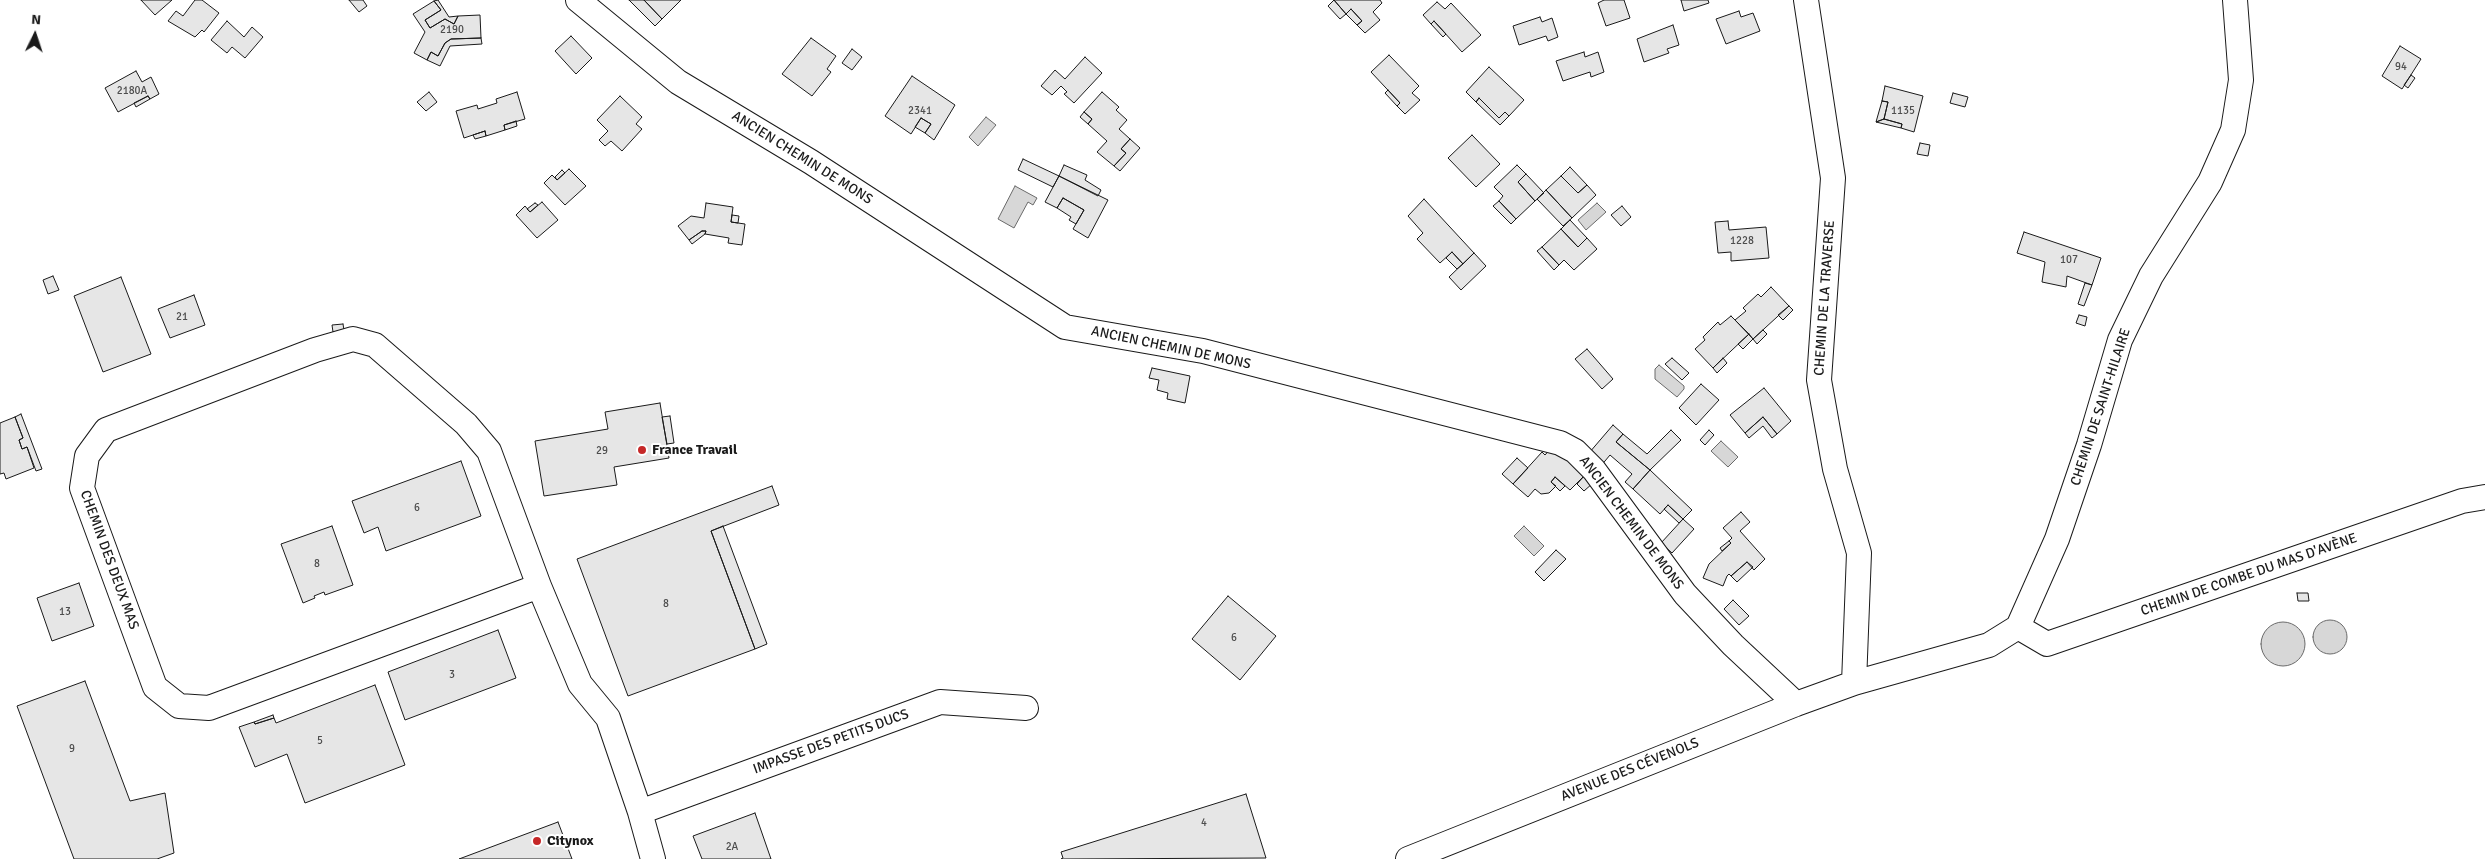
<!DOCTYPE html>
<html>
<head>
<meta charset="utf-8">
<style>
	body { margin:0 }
	#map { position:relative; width:2485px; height:859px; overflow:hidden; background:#fff; font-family:Signika,sans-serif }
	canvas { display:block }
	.north { position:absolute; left:10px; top:10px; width:50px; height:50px; -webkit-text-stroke:4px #fff; paint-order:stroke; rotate:4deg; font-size:14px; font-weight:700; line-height:20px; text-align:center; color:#1a1a1a }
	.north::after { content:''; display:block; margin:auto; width:18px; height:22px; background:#1a1a1a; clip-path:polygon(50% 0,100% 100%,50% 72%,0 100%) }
</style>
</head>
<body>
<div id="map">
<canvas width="2485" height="859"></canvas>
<div class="north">N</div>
</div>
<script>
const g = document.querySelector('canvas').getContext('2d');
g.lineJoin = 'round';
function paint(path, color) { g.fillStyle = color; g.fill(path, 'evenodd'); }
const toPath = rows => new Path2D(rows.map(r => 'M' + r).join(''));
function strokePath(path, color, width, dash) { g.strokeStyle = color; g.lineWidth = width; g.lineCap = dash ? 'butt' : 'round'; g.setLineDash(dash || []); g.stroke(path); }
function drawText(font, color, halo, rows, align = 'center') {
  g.font = font + ' Signika,sans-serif'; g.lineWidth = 4; g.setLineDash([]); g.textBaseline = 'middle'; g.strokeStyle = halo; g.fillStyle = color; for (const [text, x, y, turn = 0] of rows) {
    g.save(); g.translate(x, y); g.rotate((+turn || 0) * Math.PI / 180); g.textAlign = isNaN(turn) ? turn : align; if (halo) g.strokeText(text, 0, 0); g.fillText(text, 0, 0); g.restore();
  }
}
const water = toPath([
	[986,117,996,125,978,146,969,137,986,117],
	[1015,186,1037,198,1033,205,1028,202,1014,228,998,219,1015,186],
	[1597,203,1606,212,1586,230,1578,220,1597,203],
	[1659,365,1684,386,1684,389,1677,397,1655,379,1655,369,1659,365],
	[1721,441,1738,457,1728,467,1711,451,1721,441],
	[1524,526,1544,546,1534,556,1514,536,1524,526],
	'2313 637a17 17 0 1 1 34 0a17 17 0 1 1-34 0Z',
	'2261 644a22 22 0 1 1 44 0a22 22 0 1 1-44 0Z'
]);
paint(water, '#d7d7d7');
strokePath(water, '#6a6a6a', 1);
const building = toPath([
	[141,0,172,0,155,15,141,0],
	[195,0,202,0,219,13,204,32,202,30,195,37,168,21,176,11,183,16,195,0],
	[349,0,363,0,367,6,359,12,349,0],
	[438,0,449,17,458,16,454,24,445,19,430,28,425,20,441,10,434,1,438,0],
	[629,0,644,0,662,19,655,26,629,0],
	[644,0,681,0,662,19,644,0],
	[1334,0,1380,0,1382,3,1373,12,1380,20,1365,33,1357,25,1362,21,1351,9,1346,14,1334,0],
	[1334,0,1346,14,1340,19,1328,6,1334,0],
	[1604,0,1624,0,1630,18,1606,26,1598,3,1604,0],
	[1681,0,1708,0,1709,3,1684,11,1681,0],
	[434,1,441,10,425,20,430,28,445,19,454,24,458,16,480,15,481,38,451,39,445,43,438,56,431,52,427,60,414,53,425,32,413,14,434,1],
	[1437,2,1445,9,1451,3,1481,35,1462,52,1434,21,1431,24,1423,15,1437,2],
	[1351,9,1362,21,1357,25,1346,14,1351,9],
	[1739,11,1741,17,1753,13,1760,31,1726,44,1716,19,1739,11],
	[1540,17,1542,22,1552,18,1558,37,1548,41,1546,36,1519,45,1513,26,1540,17],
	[227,21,244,37,252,27,263,37,245,58,232,47,227,53,211,40,227,21],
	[1434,21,1446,34,1443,37,1431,24,1434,21],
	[1673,25,1679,45,1667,49,1669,53,1644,62,1637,39,1673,25],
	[571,36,592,58,576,74,555,51,571,36],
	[481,38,482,44,450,46,440,66,427,60,431,52,438,56,445,43,451,39,481,38],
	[811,38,836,56,827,69,831,72,812,96,782,74,811,38],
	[2400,46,2421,59,2402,89,2382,76,2400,46],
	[852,49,862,57,852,70,842,63,852,49],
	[1584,52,1585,57,1598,52,1604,72,1591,77,1590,72,1563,81,1556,61,1584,52],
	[1389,55,1419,86,1412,93,1420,100,1405,114,1397,106,1400,103,1371,72,1389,55],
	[1085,57,1102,73,1074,103,1064,94,1067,92,1061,86,1052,95,1041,86,1055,70,1065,79,1085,57],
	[1489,67,1524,100,1509,116,1505,112,1499,118,1479,98,1476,102,1466,92,1489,67],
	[136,71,142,82,151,77,159,94,150,99,148,96,118,112,105,88,136,71],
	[2411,75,2415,78,2408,88,2404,85,2411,75],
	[912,76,955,105,934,140,925,133,931,124,921,118,911,134,885,116,912,76],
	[1885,86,1923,96,1914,132,1901,128,1902,124,1884,119,1888,102,1882,101,1885,86],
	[1388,90,1400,103,1397,106,1385,93,1388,90],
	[429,92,437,102,426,111,417,102,429,92],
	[517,92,525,119,504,125,505,130,486,136,485,131,464,138,456,111,477,105,478,109,497,103,496,99,517,92],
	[1102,92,1119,107,1116,110,1127,120,1119,129,1130,139,1121,149,1126,153,1114,166,1097,152,1107,141,1088,124,1092,119,1084,112,1102,92],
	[1953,93,1968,97,1965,107,1950,103,1953,93],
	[148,96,150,99,136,107,134,103,148,96],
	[620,96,642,117,636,124,642,129,622,151,611,141,605,146,599,140,608,131,597,120,620,96],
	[1479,98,1499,118,1505,112,1509,116,1500,125,1476,102,1479,98],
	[1882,101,1888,102,1884,119,1876,122,1882,101],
	[1084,112,1092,119,1088,124,1080,117,1084,112],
	[921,118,931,124,925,133,915,127,921,118],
	[1884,119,1902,124,1901,128,1876,122,1884,119],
	[516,121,517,126,505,130,504,125,516,121],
	[485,131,486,136,475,139,473,135,485,131],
	[1472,135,1500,164,1476,187,1448,158,1472,135],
	[1130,139,1140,148,1120,171,1114,166,1126,153,1121,149,1130,139],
	[1920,143,1930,145,1928,156,1917,154,1920,143],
	[1023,159,1059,176,1053,187,1018,170,1023,159],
	[1064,165,1087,175,1085,180,1101,190,1098,196,1059,176,1064,165],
	[1517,165,1526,174,1518,182,1535,201,1516,219,1499,201,1503,196,1494,187,1517,165],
	[1570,167,1587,185,1578,193,1561,176,1570,167],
	[569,169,586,186,565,205,544,183,552,175,557,180,569,169],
	[562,170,565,173,557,180,555,177,562,170],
	[1526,174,1544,193,1535,201,1518,182,1526,174],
	[1059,176,1108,200,1088,238,1073,229,1084,210,1063,198,1057,208,1045,202,1059,176],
	[1561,176,1578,193,1587,185,1596,195,1572,218,1546,190,1561,176],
	[1546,190,1572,218,1563,226,1537,199,1546,190],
	[1063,198,1084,210,1076,224,1069,220,1071,217,1057,208,1063,198],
	[1424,199,1474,253,1463,264,1452,252,1440,263,1417,239,1423,233,1408,216,1424,199],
	[1499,201,1516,219,1511,224,1493,206,1499,201],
	[542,202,558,220,537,238,516,215,525,206,530,212,542,202],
	[535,203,538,205,530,212,527,209,535,203],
	[706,203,733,207,731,222,745,224,742,245,728,243,729,238,705,234,706,231,702,231,689,240,678,226,691,216,704,218,706,203],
	[1622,206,1631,217,1621,226,1611,215,1622,206],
	[732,215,739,216,738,223,731,222,732,215],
	[1570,220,1587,238,1578,247,1561,229,1570,220],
	[1728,221,1729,230,1766,227,1769,258,1731,261,1731,252,1718,253,1715,222,1728,221],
	[1561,229,1578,247,1587,238,1597,249,1574,270,1564,260,1559,265,1542,247,1561,229],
	[702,231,706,231,705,234,692,244,689,240,702,231],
	[2024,232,2101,258,2092,285,2067,276,2066,287,2042,282,2045,262,2017,253,2024,232],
	[1542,247,1559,265,1554,270,1537,251,1542,247],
	[1452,252,1463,264,1457,269,1446,258,1452,252],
	[1474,253,1486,266,1461,290,1449,277,1474,253],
	[53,276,59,290,48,294,43,280,53,276],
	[121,277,151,354,103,372,74,296,121,277],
	[2085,283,2092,285,2084,306,2078,304,2085,283],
	[1771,287,1789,306,1753,339,1735,320,1746,311,1743,308,1758,294,1761,297,1771,287],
	[194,295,205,325,170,338,158,309,194,295],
	[1789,306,1793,310,1783,320,1778,315,1789,306],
	[2079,315,2087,317,2085,326,2076,323,2079,315],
	[1731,316,1749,334,1713,368,1695,349,1705,340,1703,337,1718,322,1720,325,1731,316],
	[343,324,344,330,333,332,332,325,343,324],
	[1763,330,1767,334,1757,344,1753,339,1763,330],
	[1749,334,1753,339,1743,349,1738,344,1749,334],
	[1587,349,1613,379,1602,389,1575,359,1587,349],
	[1672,358,1689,373,1682,380,1665,364,1672,358],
	[1723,358,1727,363,1717,373,1713,368,1723,358],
	[1152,368,1190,376,1185,403,1167,399,1168,393,1157,390,1159,380,1149,378,1152,368],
	[1701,384,1719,400,1696,425,1679,408,1701,384],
	[1764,388,1791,421,1777,434,1763,417,1745,433,1730,415,1764,388],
	[660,403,669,458,614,467,617,485,544,496,535,441,608,429,605,412,660,403],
	[21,414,42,469,36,471,27,447,22,449,19,440,23,438,15,417,21,414],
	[670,416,674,443,667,444,662,417,670,416],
	[15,417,23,438,19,440,22,449,27,447,34,468,6,479,4,473,0,474,0,423,15,417],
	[1763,417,1777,434,1772,438,1763,426,1749,438,1745,433,1763,417],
	[1613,425,1623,434,1616,442,1650,470,1633,489,1625,482,1632,474,1610,455,1600,467,1589,453,1613,425],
	[1671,430,1681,440,1650,470,1616,442,1623,434,1647,454,1671,430],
	[1709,430,1714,435,1705,445,1700,440,1709,430],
	[1552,447,1588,472,1570,490,1555,477,1551,482,1556,486,1549,493,1541,494,1535,489,1528,497,1513,484,1542,452,1545,455,1552,447],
	[1517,458,1528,468,1513,484,1502,474,1517,458],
	[461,461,481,516,386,551,378,527,364,533,352,501,461,461],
	[1650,470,1692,510,1683,519,1668,505,1660,514,1633,489,1650,470],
	[1586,474,1593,483,1584,491,1577,484,1586,474],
	[1555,477,1565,486,1560,491,1551,482,1555,477],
	[772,486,779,505,711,531,755,649,628,696,577,559,772,486],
	[1668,505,1683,519,1679,523,1664,509,1668,505],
	[1741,512,1750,522,1740,531,1765,559,1754,570,1747,562,1731,576,1729,574,1727,576,1723,586,1703,578,1709,564,1731,543,1729,541,1732,538,1723,528,1741,512],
	[1683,519,1694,529,1672,553,1661,543,1683,519],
	[332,526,353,585,325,595,324,592,314,596,315,598,303,603,281,544,332,526],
	[723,526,767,644,755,649,711,531,723,526],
	[1729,541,1731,543,1722,551,1720,548,1729,541],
	[1556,550,1566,559,1544,581,1535,572,1556,550],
	[1747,562,1753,567,1737,582,1731,576,1747,562],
	[79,583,94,626,52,641,37,598,79,583],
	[2297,593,2308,593,2309,601,2298,601,2297,593],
	[1228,596,1276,636,1240,680,1192,639,1228,596],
	[1733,600,1749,616,1739,625,1724,609,1733,600],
	[498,630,516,678,405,720,388,672,498,630],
	[85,681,130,801,165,793,174,853,157,859,74,859,17,706,85,681],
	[375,685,405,765,305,803,287,754,255,767,239,727,254,722,255,724,274,718,276,723,375,685],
	[273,715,274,718,255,724,254,722,273,715],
	[1246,794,1266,858,1061,859,1063,858,1061,852,1246,794],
	[755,813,771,859,702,859,693,836,755,813],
	[558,822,572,859,459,859,558,822]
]);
paint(building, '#e6e6e6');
strokePath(building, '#1a1a1a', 1);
const minor = toPath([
	[578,0,678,82,811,162,1065,327,1203,351,1560,443,1575,451,1594,470,1685,594,1733,645,1796,704],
	[1806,0,1833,178,1819,380,1835,469,1859,553,1854,683],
	[539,586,209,708,179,706,155,687,82,488,87,456,106,430,315,350,353,339,375,345,466,424,489,451,539,586,580,684,608,718,640,812,653,859],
	[2018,627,2047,644,2462,501,2485,497],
	[640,812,940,702,1026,708],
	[1408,859,1796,704,1854,683,1989,645,2018,627,2057,539,2089,445,2120,340,2151,276,2210,182,2233,130,2241,80,2235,0]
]);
strokePath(minor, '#1a1a1a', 26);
strokePath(minor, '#fff', 24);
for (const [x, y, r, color] of [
	[642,450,5,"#c62828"],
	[537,841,5,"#c62828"]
]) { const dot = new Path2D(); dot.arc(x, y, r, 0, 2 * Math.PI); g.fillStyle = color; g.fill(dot); strokePath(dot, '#fff', 2); }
drawText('11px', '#4d4d4d', null, [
	["2190",452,30],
	["94",2401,67],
	["2180A",132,91],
	["2341",920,111],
	["1135",1903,111],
	["1228",1742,241],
	["107",2069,260],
	["21",182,317],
	["29",602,451],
	["6",417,508],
	["8",317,564],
	["8",666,604],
	["13",65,612],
	["6",1234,638],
	["3",452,675],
	["5",320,741],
	["9",72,749],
	["4",1204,823],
	["2A",732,847]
]);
drawText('14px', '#1a1a1a', '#fff', [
	["ANCIEN CHEMIN DE MONS",802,158,32],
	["CHEMIN DE LA TRAVERSE",1825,298,-86],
	["ANCIEN CHEMIN DE MONS",1171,348,12],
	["CHEMIN DE SAINT-HILAIRE",2101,407,-72],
	["ANCIEN CHEMIN DE MONS",1631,523,53],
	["CHEMIN DES DEUX MAS",109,560,70],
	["CHEMIN DE COMBE DU MAS D'AVÈNE",2249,575,-19],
	["IMPASSE DES PETITS DUCS",831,742,-20],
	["AVENUE DES CÉVENOLS",1630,770,-22]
]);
drawText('bold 14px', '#1a1a1a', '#fff', [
	["France Travail",652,450],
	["Citynox",547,841]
], 'left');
</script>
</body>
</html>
